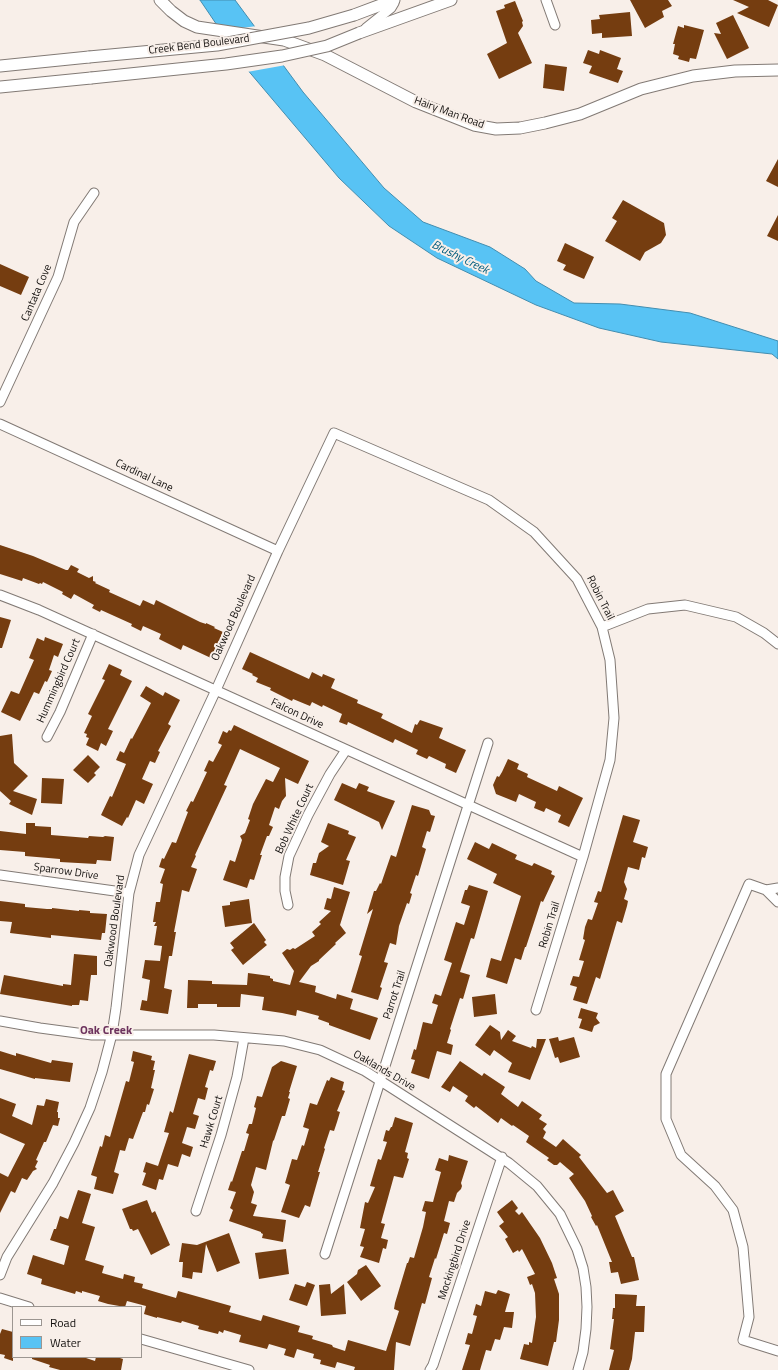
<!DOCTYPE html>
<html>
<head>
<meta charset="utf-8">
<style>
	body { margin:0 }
	#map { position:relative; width:778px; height:1370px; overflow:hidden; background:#f8efe9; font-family:"Titillium Web",sans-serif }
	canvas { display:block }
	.legend { position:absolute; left:12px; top:1306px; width:130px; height:52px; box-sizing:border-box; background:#f8efe9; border:1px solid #9c9691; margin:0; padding:5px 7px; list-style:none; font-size:12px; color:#13100e }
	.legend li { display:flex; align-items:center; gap:8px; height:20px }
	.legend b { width:20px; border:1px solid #9c9691 }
</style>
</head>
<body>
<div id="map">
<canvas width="778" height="1370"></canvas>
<ul class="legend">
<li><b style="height:5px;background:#fff"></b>Road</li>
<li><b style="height:11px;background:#58c3f4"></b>Water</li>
</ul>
</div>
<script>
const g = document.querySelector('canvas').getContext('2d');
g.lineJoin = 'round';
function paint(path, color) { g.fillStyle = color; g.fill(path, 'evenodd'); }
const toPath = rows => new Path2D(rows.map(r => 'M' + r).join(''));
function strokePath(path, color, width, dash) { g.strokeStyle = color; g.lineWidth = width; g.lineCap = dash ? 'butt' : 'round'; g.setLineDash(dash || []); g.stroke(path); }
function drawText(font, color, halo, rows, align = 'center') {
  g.font = font + ' "Titillium Web",sans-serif'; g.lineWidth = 4; g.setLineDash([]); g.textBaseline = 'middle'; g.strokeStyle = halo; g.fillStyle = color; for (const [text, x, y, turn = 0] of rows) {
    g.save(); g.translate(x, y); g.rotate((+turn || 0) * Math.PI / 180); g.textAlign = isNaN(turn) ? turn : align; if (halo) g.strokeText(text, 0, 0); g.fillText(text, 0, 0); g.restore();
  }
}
const water = toPath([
	[200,0,235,0,303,92,384,188,423,222,490,247,525,269,536,281,574,303,620,304,690,313,778,341,778,359,772,354,661,342,599,328,536,305,437,258,389,226,339,178,246,68,200,0]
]);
paint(water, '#58c3f4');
strokePath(water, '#438daf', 1);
paint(toPath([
	[257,26,286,65,247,72,219,31]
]), '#f8efe9');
paint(toPath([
	[630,0,668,0,672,6,662,11,664,17,645,28],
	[733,0,768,0,778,5,769,27,737,13,749,7],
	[515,1,523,21,522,22,523,26,518,33,532,63,499,79,487,54,507,43,496,11,505,8,504,5],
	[630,12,632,36,602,38,602,33,592,34,591,20,600,19,599,15],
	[733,15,749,48,727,59,714,33,721,34,716,23],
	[684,25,704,30,696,59,690,58,689,62,678,59,679,56,673,54,675,44,673,44,678,26,684,28],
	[588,50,599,54,600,50,621,58,617,69,623,71,618,83,589,73,592,66,583,63],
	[545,64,567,67,564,91,543,88],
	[778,159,778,187,766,181],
	[623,200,664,223,666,235,661,243,645,252,640,261,605,241,617,221,612,218],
	[778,215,778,241,767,236],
	[565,243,594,257,584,279,563,270,566,265,557,261],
	[0,264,29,277,21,295,0,286],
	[0,545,33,556,66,570,68,570,71,565,79,569,77,572,89,578,93,576,93,581,96,582,95,583,110,590,109,592,140,606,143,600,154,605,156,600,200,622,206,624,206,623,215,627,214,628,223,632,211,658,183,645,181,650,159,639,161,634,143,626,141,631,131,626,132,624,101,610,100,612,92,608,94,605,74,594,71,599,62,594,63,592,43,582,42,584,40,583,39,584,23,578,22,581,0,574],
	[0,617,11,620,2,648,0,648],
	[45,637,63,644,58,657,54,655,49,670,52,671,47,682,45,681,39,694,34,692,20,721,1,712,11,691,19,694,34,660,29,658,37,638,44,641],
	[250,652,309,679,312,672,322,677,323,674,335,679,331,688,358,700,357,703,383,714,381,718,412,733,415,724,417,725,420,720,443,728,439,738,466,750,456,773,445,768,446,764,429,756,427,759,416,754,418,750,395,739,393,743,348,722,347,725,339,722,342,714,323,705,322,707,312,702,310,706,293,699,292,701,270,690,271,688,256,682,258,678,252,675,253,674,242,669],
	[109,664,122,670,120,675,132,681,108,729,113,731,106,746,101,743,98,751,86,745,89,738,86,737,87,734,84,733,92,716,88,714,105,680,102,679],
	[146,686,163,696,165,692,180,700,168,724,171,726,158,751,160,752,155,763,150,761,142,779,153,784,144,804,136,800,128,818,127,817,122,826,101,815,110,796,112,797,126,764,116,760,120,751,124,753,131,738,132,739,151,703,140,696],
	[234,725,309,761,298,784,285,778,286,796,282,801,279,809,275,807,269,825,273,827,269,836,267,836,260,855,262,855,254,880,250,879,247,888,223,880,230,860,235,862,242,840,240,836,245,833,250,820,248,819,253,804,266,779,273,782,280,768,240,749,224,785,227,786,195,855,196,856,191,867,197,869,189,892,182,890,174,932,176,932,172,956,169,956,164,988,172,990,168,1014,140,1010,142,1000,147,1001,150,980,142,978,145,960,160,961,162,946,154,945,157,926,154,926,156,922,153,922,156,902,160,902,163,884,160,883,165,869,159,867,162,858,164,859,172,842,176,843,188,812,186,811,191,801,193,802,207,772,204,771,209,760,213,762,222,745,218,743,223,731,227,733,229,730,231,731],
	[12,734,14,763,28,776,13,791,37,799,32,815,9,804,11,801,0,791,0,736],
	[88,755,100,767,94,773,96,775,88,783,73,770],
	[508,759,519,764,517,769,528,774,527,777,557,791,559,786,583,798,569,827,558,822,561,815,546,808,544,812,534,808,536,802,519,794,516,802,496,794,493,785,497,776,499,777,502,772],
	[42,778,64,779,62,804,41,803],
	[342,783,356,789,359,783,369,787,367,791,383,797,395,801,382,830,379,822,334,800],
	[412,805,429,810,431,815,435,816,430,832,427,831,422,847,426,849,418,876,416,875,410,893,412,894,409,904,407,903,399,926,396,945,390,943,384,962,388,963,380,987,382,988,378,1000,351,992,362,956,359,955,373,909,367,914,374,891,376,891,380,883,381,884,391,855,396,857],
	[623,815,640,820,633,842,648,847,645,858,642,857,639,870,628,867,624,882,627,889,624,899,628,901,627,906,622,923,617,921,600,979,596,977,587,1004,573,1000,577,987,570,985,573,976,579,977,584,961,579,960,585,940,583,939,585,927,588,919,592,920,598,903,594,902,598,891,601,892],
	[26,823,35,823,35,826,51,827,51,835,88,838,89,836,103,837,105,836,114,837,111,861,97,860,96,864,60,862,60,859,25,856,25,852,0,850,0,831,26,834],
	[328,823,349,831,348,834,356,837,346,860,350,861,343,885,310,875,313,863,316,863,319,853,329,846,321,842],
	[475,842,489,849,492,843,517,855,515,859,532,866,534,863,552,871,551,874,555,876,543,902,541,901,526,947,525,947,521,960,515,958,507,984,486,977,491,958,501,961,521,896,493,883,497,874,467,859],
	[469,885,488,891,474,939,471,938,460,972,470,975,463,999,460,998,450,1029,451,1030,447,1043,453,1045,451,1055,437,1051,429,1079,411,1073,415,1060,411,1059,414,1049,416,1050,423,1022,432,1024,438,1005,432,1003,435,994,441,996,452,963,444,960,456,922,464,925,470,906,461,903,465,890,467,890],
	[334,887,350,892,340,925,346,933,335,943,336,944,319,960,319,961,311,966,299,982,316,986,315,992,336,999,337,994,353,999,350,1009,378,1018,370,1040,329,1025,329,1023,318,1019,319,1016,297,1010,296,1016,282,1013,262,1010,264,997,241,994,240,1007,217,1007,217,1004,198,1004,198,1008,187,1008,188,980,212,981,212,984,247,985,248,973,270,976,270,978,273,979,273,981,290,985,294,971,282,953,287,949,290,950,293,948,295,949,315,936,312,932,321,924,319,922,331,911,324,909,327,898,331,899],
	[249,899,252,923,225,927,222,906,230,905,230,902],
	[0,901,25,904,25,907,47,909,52,909,52,908,79,911,79,910,90,911,90,913,107,914,105,933,102,933,101,940,51,935,51,938,10,933,12,922,0,921],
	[254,923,266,940,264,942,267,945,243,965,231,950,234,948,230,943],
	[74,954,97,956,97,975,91,975,88,1001,80,1000,79,1005,72,1005,72,1006,0,994,4,975,63,986,63,984,71,985],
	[495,994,497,1014,474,1017,472,997],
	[581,1008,598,1013,596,1018,600,1023,594,1026,592,1032,579,1028,582,1019,578,1018],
	[490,1025,500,1032,501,1040,508,1030,516,1036,512,1041,531,1048,532,1046,536,1048,537,1039,546,1039,530,1080,508,1072,512,1063,494,1050,490,1056,475,1045],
	[558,1037,559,1041,574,1037,580,1057,560,1063,558,1057,555,1058,549,1039],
	[0,1051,16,1056,16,1053,51,1063,52,1060,73,1063,70,1082,35,1078,35,1079,0,1069],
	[133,1051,152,1056,151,1060,155,1061,153,1070,155,1070,151,1088,154,1089,149,1105,147,1104,145,1112,143,1112,133,1139,129,1138,125,1151,120,1150,114,1172,119,1174,113,1194,94,1189,97,1177,91,1175,100,1146,102,1147,105,1135,110,1137,126,1081,129,1082,134,1062,131,1061],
	[189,1054,216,1061,213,1071,210,1070,205,1087,208,1088,205,1100,198,1098,193,1114,199,1116,195,1129,187,1127,182,1143,193,1147,190,1157,182,1154,178,1167,168,1164,163,1180,159,1179,156,1190,142,1185,146,1173,143,1172,146,1162,158,1166,169,1133,164,1132,170,1111,173,1113],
	[281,1061,297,1066,289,1092,290,1092,288,1098,290,1099,285,1116,282,1116,274,1140,273,1141,266,1170,256,1167,251,1185,254,1192,251,1203,257,1205,253,1216,286,1220,283,1242,262,1238,263,1234,261,1233,261,1232,229,1221,233,1210,230,1208,236,1192,228,1190,231,1181,232,1182,242,1151,244,1151,249,1134,246,1133,249,1124,252,1124,256,1108,254,1107,257,1096,262,1097,272,1067],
	[460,1061,482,1076,484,1073,505,1087,501,1094,518,1107,522,1101,542,1115,539,1119,547,1124,543,1129,546,1132,543,1138,556,1147,563,1139,581,1155,579,1157,607,1193,613,1190,624,1211,615,1216,632,1257,634,1257,639,1280,621,1284,618,1272,611,1273,609,1262,612,1262,597,1225,596,1226,591,1217,592,1216,585,1201,569,1178,574,1174,560,1162,557,1165,554,1165,547,1160,549,1158,526,1142,529,1136,513,1125,512,1126,501,1118,498,1123,476,1106,474,1108,465,1101,468,1096,453,1086,450,1092,441,1087],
	[331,1077,344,1082,342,1090,345,1091,337,1111,340,1112,337,1122,334,1131,330,1130,324,1148,325,1149,318,1172,320,1172,310,1207,305,1205,299,1218,281,1212,290,1185,285,1183,292,1159,297,1160,302,1145,304,1146,309,1129,303,1127,310,1103,317,1105,327,1080,329,1081],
	[0,1098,16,1104,12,1116,32,1125,37,1105,44,1106,46,1099,59,1102,57,1112,58,1112,58,1118,60,1118,58,1126,53,1125,46,1142,44,1142,36,1160,38,1161,35,1167,37,1169,33,1171,27,1180,22,1178,15,1193,11,1191,0,1213,0,1173,8,1177,25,1144,0,1133],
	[395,1117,413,1123,405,1152,408,1153,407,1158,409,1159,403,1178,394,1176,381,1223,385,1224,381,1238,388,1240,386,1249,383,1248,379,1263,360,1257,364,1247,360,1246,365,1229,360,1228,365,1202,368,1203,375,1187,370,1186,378,1159,381,1160,387,1142,383,1141,386,1130,389,1131,391,1127,392,1127],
	[449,1155,468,1161,461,1183,462,1186,461,1189,457,1193,454,1202,449,1201,444,1221,450,1223,447,1234,444,1233,436,1259,435,1258,429,1277,432,1278,425,1304,422,1303,410,1346,396,1342,394,1370,354,1370,355,1367,337,1362,335,1368,320,1364,321,1360,313,1358,314,1354,297,1349,294,1358,284,1355,286,1349,269,1344,267,1349,239,1342,241,1335,224,1330,223,1333,219,1331,218,1334,198,1329,199,1326,182,1321,181,1323,157,1317,157,1318,144,1314,146,1306,127,1301,125,1307,108,1304,98,1301,100,1296,82,1291,82,1293,76,1291,75,1294,41,1284,42,1279,27,1274,33,1255,64,1265,69,1246,50,1240,54,1229,56,1229,60,1216,68,1219,78,1190,91,1194,82,1223,95,1227,85,1260,104,1266,102,1273,123,1279,124,1274,135,1277,134,1282,143,1284,142,1288,176,1298,178,1291,231,1306,229,1312,261,1321,263,1315,300,1326,298,1332,313,1336,312,1339,332,1345,333,1347,345,1351,348,1340,386,1351,399,1311,394,1309,395,1303,407,1263,408,1263,410,1257,414,1258,423,1227,426,1212,422,1211,425,1201,433,1202,441,1172,435,1170,439,1158,448,1161],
	[147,1200,152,1213,155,1211,170,1245,151,1255,138,1229,133,1231,132,1229,130,1229,122,1209],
	[512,1200,518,1208,515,1211,519,1215,522,1212,540,1238,552,1263,557,1278,554,1279,559,1294,559,1320,556,1342,554,1342,548,1366,520,1359,524,1344,529,1345,529,1342,532,1343,536,1317,535,1293,532,1284,530,1285,527,1277,535,1274,522,1249,519,1252,518,1250,513,1253,505,1239,508,1237,499,1226,504,1222,497,1212],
	[229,1233,240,1263,217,1272,206,1244,202,1273,193,1272,192,1279,182,1277,183,1262,179,1262,182,1243,197,1245],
	[286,1249,289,1274,259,1279,255,1253],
	[366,1265,381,1286,361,1301,347,1282,357,1274,358,1270],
	[307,1282,315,1285,307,1306,289,1300,295,1284,305,1287],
	[330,1284,331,1294,344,1284,346,1314,321,1316,319,1285],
	[498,1290,510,1294,505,1312,514,1312,512,1328,504,1327,500,1340,495,1339,491,1351,486,1350,480,1370,462,1370,470,1345,465,1344,468,1333,472,1334,477,1316,473,1315,476,1304,481,1306,485,1291,496,1294],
	[615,1294,637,1295,636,1306,645,1306,644,1332,635,1332,632,1359,629,1370,609,1370,614,1350,610,1349,614,1319,612,1319,613,1308,615,1308],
	[2,1329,13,1332,13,1361,4,1358,5,1355,0,1354,0,1334],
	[32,1357,83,1357,95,1361,96,1357,117,1357,123,1359,121,1370,60,1370,49,1367,50,1365,32,1359]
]), '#753d10');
const minor = toPath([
	[546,0,555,25],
	[366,28,391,8,394,3,394,0],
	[0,402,58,277,74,222,94,193],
	[0,424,278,551],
	[0,595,39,610,583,857],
	[602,627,648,609,685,605,736,617,764,633,778,644],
	[47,737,60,712,93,634],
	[0,875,129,893],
	[778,888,766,890,778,902],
	[766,890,749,884,666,1074,666,1119,681,1155,715,1186,733,1210,743,1247,749,1317,743,1340,778,1351],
	[288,905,285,891,285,877,289,856,308,815,330,774,346,750],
	[0,1021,40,1028,92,1035,214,1035,284,1041,320,1050,365,1071,509,1163,537,1186,560,1214,577,1249,583,1268,586,1287,587,1307,586,1329,583,1352,578,1370],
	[196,1211,221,1135,237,1077,244,1038],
	[325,1254,488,743],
	[0,1275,7,1257,53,1183,74,1143,90,1108,102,1072,112,1034,116,1008,129,893,139,855,216,690,278,551,334,433,489,500,534,532,577,579,602,627,610,660,614,718,610,760,583,857,536,1010],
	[0,1298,29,1307],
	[141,1339,249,1370],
	[430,1370,433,1365,502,1157]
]);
const tertiary = toPath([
	[160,0,171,11,184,21,197,27,284,40,325,55,416,102,474,125,496,129,520,128,545,123,580,114,641,89,693,76,735,71,778,70],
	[354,15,394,0],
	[359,33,451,0],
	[0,66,89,57],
	[0,87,91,78]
]);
strokePath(minor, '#827a75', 11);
strokePath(tertiary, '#827a75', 13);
strokePath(minor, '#fff', 9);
strokePath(tertiary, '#fff', 11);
const tertiaryBridge = toPath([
	[89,57,217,45,309,28,354,15],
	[91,78,226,64,282,56,327,46,359,33]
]);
strokePath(tertiaryBridge, '#827a75', 13, []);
strokePath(tertiaryBridge, '#fff', 11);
drawText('11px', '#13100e', '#f8efe9', [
	["Creek Bend Boulevard",199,45,-7],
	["Hairy Man Road",449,113,20],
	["Cantata Cove",37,293,-67],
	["Cardinal Lane",144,476,25],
	["Robin Trail",600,598,63],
	["Oakwood Boulevard",234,618,-66],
	["Hummingbird Court",59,681,-66],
	["Falcon Drive",297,714,25],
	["Bob White Court",295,819,-65],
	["Sparrow Drive",66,872,8],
	["Oakwood Boulevard",115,921,-82],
	["Robin Trail",550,925,-73],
	["Parrot Trail",395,995,-72],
	["Oaklands Drive",384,1071,30],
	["Hawk Court",212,1122,-73],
	["Mockingbird Drive",455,1260,-72]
]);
drawText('italic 12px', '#025d7e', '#f8efe9', [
	["Brushy Creek",460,258,26]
]);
drawText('bold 12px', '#6c325d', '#f8efe9', [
	["Oak Creek",106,1031]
]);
</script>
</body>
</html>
